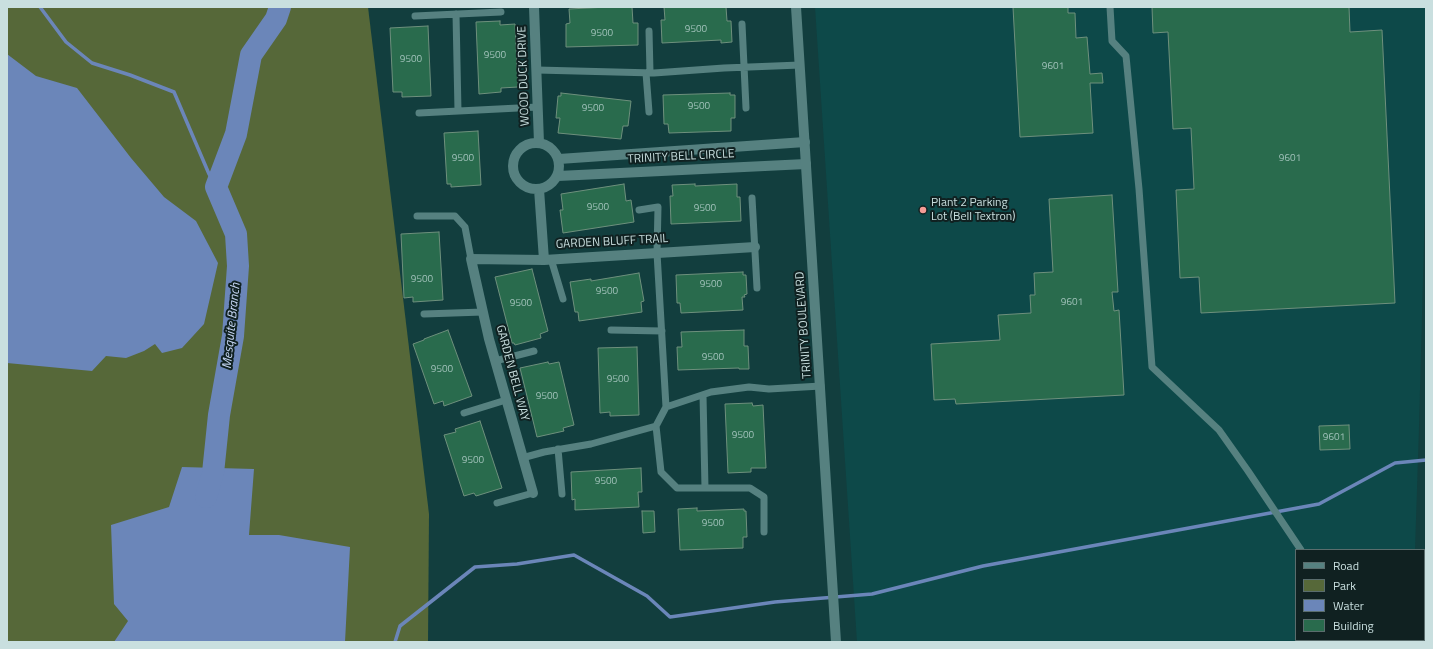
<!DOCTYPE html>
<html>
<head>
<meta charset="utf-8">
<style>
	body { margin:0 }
	#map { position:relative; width:1433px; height:649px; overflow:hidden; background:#123e3e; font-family:"Titillium Web",sans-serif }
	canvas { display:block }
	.frame { position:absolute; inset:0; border:8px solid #c9dfdf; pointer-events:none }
	.legend { position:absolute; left:1295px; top:549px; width:130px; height:92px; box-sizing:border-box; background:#102121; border:1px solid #5a6d6d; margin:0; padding:5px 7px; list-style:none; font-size:12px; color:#c9dfdf }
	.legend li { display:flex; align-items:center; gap:8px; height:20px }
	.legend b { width:20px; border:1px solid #5a6d6d }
</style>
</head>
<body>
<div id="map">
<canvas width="1433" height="649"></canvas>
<div class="frame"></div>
<ul class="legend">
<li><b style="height:5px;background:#568180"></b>Road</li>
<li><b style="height:11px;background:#566839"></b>Park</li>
<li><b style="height:11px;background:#6b86b9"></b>Water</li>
<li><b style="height:11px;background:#296b4d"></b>Building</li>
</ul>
</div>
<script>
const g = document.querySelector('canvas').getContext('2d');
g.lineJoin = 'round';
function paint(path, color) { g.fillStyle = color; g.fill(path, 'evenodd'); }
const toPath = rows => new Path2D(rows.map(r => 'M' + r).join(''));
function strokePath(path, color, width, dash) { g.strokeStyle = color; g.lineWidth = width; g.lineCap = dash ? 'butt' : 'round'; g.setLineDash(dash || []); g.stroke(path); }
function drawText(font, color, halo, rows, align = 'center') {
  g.font = font + ' "Titillium Web",sans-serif'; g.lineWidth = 4; g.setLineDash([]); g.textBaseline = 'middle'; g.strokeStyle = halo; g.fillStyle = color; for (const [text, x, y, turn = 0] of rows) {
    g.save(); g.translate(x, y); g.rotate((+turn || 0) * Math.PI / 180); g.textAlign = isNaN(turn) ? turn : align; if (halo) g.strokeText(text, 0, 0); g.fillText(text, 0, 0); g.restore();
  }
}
paint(toPath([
	[815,7,1426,7,1426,166,1419,427,1415,550,1296,550,1296,640,1411,640,1411,642,857,642]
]), '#0d4949');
paint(toPath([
	[7,7,368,7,429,514,428,642,7,642]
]), '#566839');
paint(toPath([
	[7,54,36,76,77,88,131,158,164,197,196,221,218,263,204,324,182,348,162,353,155,344,144,351,126,358,106,356,92,371,7,363],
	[182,467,254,469,249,535,279,535,350,547,345,642,114,642,128,621,114,604,111,525,169,507]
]), '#6b86b9');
strokePath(toPath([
	[40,7,66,42,92,63,130,75,174,92,209,174,216,187],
	[395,642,400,626,475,567,517,564,574,555,647,596,670,617,775,602,872,594,983,566,1319,504,1395,463,1426,460]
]), '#6b86b9', 3.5);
strokePath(toPath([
	[206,497,213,473,219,415,233,336,238,266,236,234,216,187,236,134,251,55,276,19,280,7]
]), '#6b86b9', 22);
const building = toPath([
	[608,7,632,7,633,23,638,23,638,45,566,47,566,24,570,23,569,9,608,7],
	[664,7,726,7,727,21,731,21,732,42,721,43,721,40,662,43,661,20,665,20,664,7],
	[1013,7,1068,7,1068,13,1075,13,1076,38,1087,37,1090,74,1102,73,1103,83,1090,83,1093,133,1020,137,1013,7],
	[1152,7,1349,7,1350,32,1382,30,1395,303,1201,313,1199,277,1180,278,1176,190,1194,189,1191,128,1173,129,1168,32,1153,33,1152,7],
	[500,21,500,25,515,24,518,87,501,88,501,92,479,94,476,22,500,21],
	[428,26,431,96,402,97,402,92,393,92,390,28,428,26],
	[561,93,631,101,628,126,623,126,621,139,558,133,560,118,556,118,558,96,561,96,561,93],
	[730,93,730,95,735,95,735,118,731,118,731,131,669,133,668,124,664,124,663,95,730,93],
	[478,131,481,185,451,187,451,184,447,184,444,133,478,131],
	[624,184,626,201,631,200,634,222,563,233,560,210,563,210,561,194,624,184],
	[695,184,695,186,737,184,737,197,740,197,741,221,671,224,670,196,673,196,672,185,695,184],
	[1112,195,1118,292,1112,292,1114,311,1119,310,1124,395,956,404,955,399,934,400,931,344,1000,340,998,315,1031,313,1030,295,1035,295,1034,273,1053,272,1049,199,1112,195],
	[439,232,443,300,413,302,413,297,404,298,401,234,439,232],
	[532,269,548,331,540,334,541,338,515,345,514,343,512,343,495,277,532,269],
	[743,272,743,275,746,275,747,294,744,295,745,297,742,297,743,310,681,313,680,303,677,303,676,275,743,272],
	[639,273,644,301,641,302,642,312,579,321,578,312,575,312,570,282,591,279,591,281,639,273],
	[448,330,472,396,444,406,443,401,434,404,413,344,424,340,424,339,448,330],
	[744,330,744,346,748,346,749,369,739,369,739,368,678,370,677,347,682,347,681,332,744,330],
	[637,347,639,415,610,416,610,412,600,413,598,348,637,347],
	[548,362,549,364,559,362,574,425,563,428,564,431,537,437,520,368,548,362],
	[752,403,753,406,763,405,766,468,751,468,751,472,728,473,725,404,752,403],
	[480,421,502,488,476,496,474,493,464,496,444,435,456,432,455,429,480,421],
	[1349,425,1350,449,1320,450,1319,426,1349,425],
	[641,468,642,492,638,492,639,507,575,510,575,499,572,500,571,472,641,468],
	[697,508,697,511,744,509,744,511,746,511,747,537,743,537,743,548,680,550,678,509,697,508],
	[642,511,654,511,655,532,643,533,642,511]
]);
paint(building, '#296b4d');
strokePath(building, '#6e907d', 1);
strokePath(toPath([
	[1110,7,1112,41,1126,56,1139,189,1152,367,1219,430,1248,471,1301,550],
	[456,14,458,111],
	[415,16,501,12],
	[742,24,746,108],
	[649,31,650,72],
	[537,70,654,73,724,68,800,65],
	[646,73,649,112],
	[419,113,538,107],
	[752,198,757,288],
	[639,210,658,207,657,253,666,407,656,426,661,472,677,488,750,488,764,497,764,532],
	[417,216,455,216,465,227,471,259],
	[551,259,563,299],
	[424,314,483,312],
	[611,330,662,331],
	[495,361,534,351],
	[703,395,705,488],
	[666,407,711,392,749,387,769,389,821,386],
	[464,413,506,400],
	[558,449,562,494],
	[522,458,544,452,591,444,656,426],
	[497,503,533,493],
	[1351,640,1352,642]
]), '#568180', 7);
strokePath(toPath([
	[534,7,539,143],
	'513 166a23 23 0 1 1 46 0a23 23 0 1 1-46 0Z',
	[559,159,805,142],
	[558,176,806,164],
	[539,189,544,260],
	[533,493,489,339,471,259,544,260,755,247]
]), '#568180', 10);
strokePath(toPath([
	[796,7,836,642]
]), '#568180', 10);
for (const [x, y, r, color] of [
	[923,210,4,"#f59c96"]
]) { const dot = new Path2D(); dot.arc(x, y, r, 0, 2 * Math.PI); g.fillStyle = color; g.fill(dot); strokePath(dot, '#102121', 1.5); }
drawText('10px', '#a1c2ba', null, [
	["9500",696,30],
	["9500",602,34],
	["9500",495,56],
	["9500",411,60],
	["9601",1053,67],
	["9500",699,107],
	["9500",593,109],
	["9500",463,159],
	["9601",1290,159],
	["9500",598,208],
	["9500",705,209],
	["9500",422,280],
	["9500",711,285],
	["9500",607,292],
	["9601",1072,303],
	["9500",521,304],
	["9500",713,358],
	["9500",442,370],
	["9500",618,380],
	["9500",547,397],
	["9500",743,436],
	["9601",1334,438],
	["9500",473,461],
	["9500",606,482],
	["9500",713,524]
]);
drawText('12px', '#c9dfdf', '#102121', [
	["WOOD DUCK DRIVE",524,76,-92],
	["TRINITY BELL CIRCLE",681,157,-3],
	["GARDEN BLUFF TRAIL",612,242,-3],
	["TRINITY BOULEVARD",804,325,-94],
	["GARDEN BELL WAY",512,373,75]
]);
drawText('12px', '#c9dfdf', '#102121', [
	["Plant 2 Parking",931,203],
	["Lot (Bell Textron)",931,217]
], 'left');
drawText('italic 13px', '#c7d7f5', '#102121', [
	["Mesquite Branch",232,326,-84]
]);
</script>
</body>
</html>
